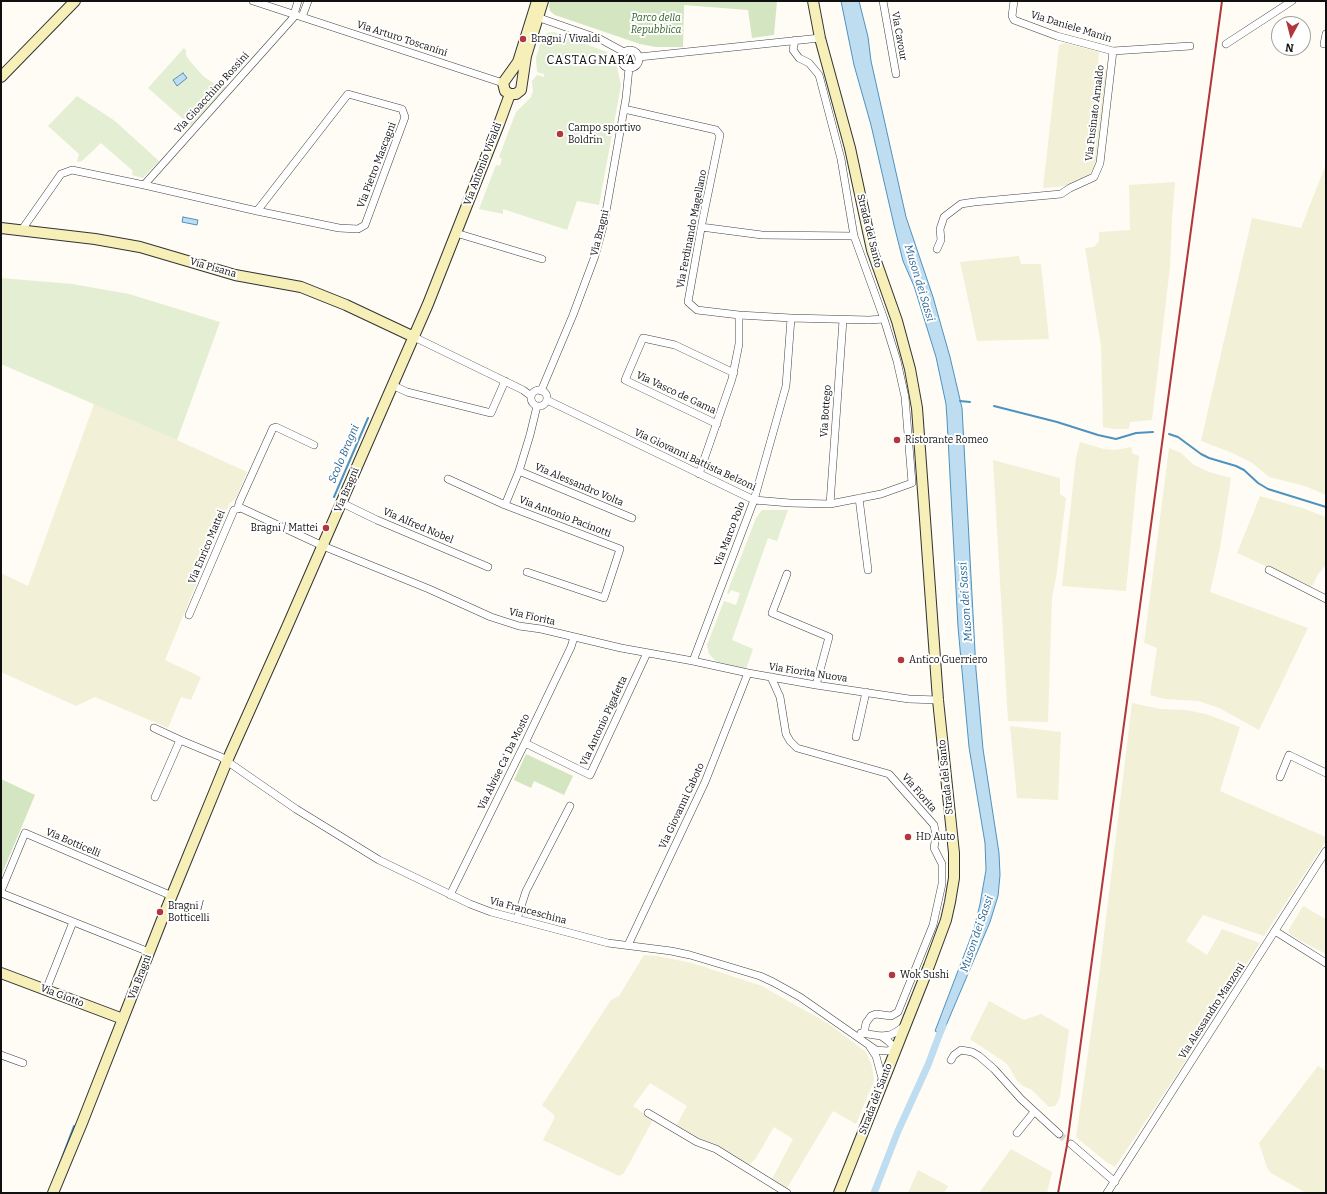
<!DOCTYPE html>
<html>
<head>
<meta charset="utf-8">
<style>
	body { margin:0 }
	#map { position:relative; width:1327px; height:1194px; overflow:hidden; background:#fefcf5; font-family:Bitter,serif }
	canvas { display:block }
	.frame { position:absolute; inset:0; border:2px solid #101010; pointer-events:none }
	.north { position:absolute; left:1271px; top:16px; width:40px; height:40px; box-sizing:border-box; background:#fff; border:1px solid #9f9f9f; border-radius:50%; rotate:187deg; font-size:11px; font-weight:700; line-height:16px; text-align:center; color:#101010 }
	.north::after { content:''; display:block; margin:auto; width:14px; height:18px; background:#b1373d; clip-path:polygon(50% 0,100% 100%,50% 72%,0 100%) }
</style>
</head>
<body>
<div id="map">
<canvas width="1327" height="1194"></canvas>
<div class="frame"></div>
<div class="north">N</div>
</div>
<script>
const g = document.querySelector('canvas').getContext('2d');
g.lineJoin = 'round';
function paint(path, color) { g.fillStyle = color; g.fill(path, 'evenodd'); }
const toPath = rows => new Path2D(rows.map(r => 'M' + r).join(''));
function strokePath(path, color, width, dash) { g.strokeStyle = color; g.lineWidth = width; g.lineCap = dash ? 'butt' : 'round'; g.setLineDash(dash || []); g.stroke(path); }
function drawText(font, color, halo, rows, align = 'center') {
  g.font = font + ' Bitter,serif'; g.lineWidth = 4; g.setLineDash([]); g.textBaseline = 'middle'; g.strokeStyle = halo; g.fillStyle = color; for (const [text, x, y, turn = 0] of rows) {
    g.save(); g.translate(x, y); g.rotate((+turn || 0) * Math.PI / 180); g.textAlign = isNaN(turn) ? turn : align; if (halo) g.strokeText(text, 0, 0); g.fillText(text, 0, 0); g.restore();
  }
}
paint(toPath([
	[1065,43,1099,52,1098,65,1107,70,1097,161,1094,170,1088,176,1067,186,1043,188,1059,45],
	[1326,164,1326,495,1305,486,1269,477,1251,462,1230,452,1201,441,1252,218,1301,228],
	[1175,182,1172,219,1170,267,1152,420,1130,422,1129,429,1115,429,1103,427,1101,346,1085,248,1094,247,1099,241,1099,232,1130,230,1129,185],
	[1019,256,1021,264,1041,264,1049,339,977,341,960,262],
	[94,404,177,440,247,472,236,498,229,504,165,660,201,677,191,700,181,697,168,728,95,697,76,706,1,672,1,573,28,586],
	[1080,442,1104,449,1115,450,1132,447,1132,453,1139,456,1126,591,1062,586,1076,458],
	[1169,448,1181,453,1194,465,1209,472,1231,478,1220,548,1210,592,1308,628,1259,730,1219,708,1199,701,1165,699,1150,695,1157,648,1144,643],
	[993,460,1060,478,1060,494,1066,498,1056,578,1052,598,1048,722,1008,721],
	[1260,496,1302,508,1326,517,1326,565,1318,574,1312,587,1237,553],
	[1132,703,1160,709,1186,710,1206,714,1240,727,1220,791,1326,837,1326,841,1264,936,1203,915,1186,941,1207,955,1222,929,1260,943,1179,1071,1115,1167,1105,1161,1076,1137,1099,976],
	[1010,726,1061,732,1058,800,1017,798],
	[1303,906,1326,919,1326,954,1301,941,1290,934,1288,931],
	[644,955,657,956,692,963,762,986,829,1024,866,1052,872,1066,874,1081,856,1124,833,1111,786,1190,771,1181,793,1139,774,1127,756,1158,748,1166,714,1144,700,1140,676,1126,687,1106,650,1083,633,1106,653,1120,624,1173,619,1176,543,1140,554,1119,554,1115,542,1105,611,1000,619,996],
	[989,1001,1024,1020,1041,1014,1069,1030,1060,1096,1058,1102,1055,1106,1049,1107,1032,1090,1023,1086,1017,1081,1008,1065,1003,1061,970,1039],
	[1318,1066,1326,1071,1326,1193,1306,1193,1271,1173,1267,1168,1259,1143],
	[1011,1149,1052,1172,1047,1193,979,1193],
	[918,1170,948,1186,944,1193,908,1193]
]), '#f2f0d7');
paint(toPath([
	[550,1,777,1,774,35,752,38,748,10,684,5,683,47,656,47,640,44,555,15,550,11,549,6],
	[526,754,573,776,564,795,534,781,531,788,514,780],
	[1,779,35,795,1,876]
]), '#d4e5c1');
paint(toPath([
	[554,32,607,52,617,67,621,85,599,205,577,201,567,230,503,209,503,214,479,209,496,165,500,166,502,159,499,157,516,112,531,97,533,91,532,81,537,75,544,77,544,74,537,72,536,58,542,37,547,33],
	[184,48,186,50,186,55,189,60,203,76,213,83,227,87,191,126,148,88],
	[77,96,115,121,159,161,143,178,132,175,133,171,101,143,82,161,77,162,79,154,48,126],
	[1,278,72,284,129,294,220,322,177,440,1,364],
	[762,510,788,510,777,541,768,538,732,640,753,649,746,669,717,662,709,654,707,645,724,601,736,605,740,593,731,590,729,594,727,593,756,518]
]), '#e4eed2');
const water = toPath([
	[841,1,859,1,868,37,871,61,906,217,933,297,950,357,962,408,976,670,983,749,999,853,1000,875,998,896,990,922,942,1035,935,1031,974,929,980,904,986,870,985,843,969,747,958,627,947,419,946,404,936,357,914,286,903,261,894,225,871,125,854,65,841,1],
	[183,73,187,78,177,86,173,80,183,73],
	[183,217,198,220,197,225,182,222,183,217]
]);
paint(water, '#bfddf0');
strokePath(water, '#4e92bf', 1);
strokePath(toPath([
	[960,401,970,402],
	[994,406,1057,422,1098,435,1116,439,1136,433,1153,432],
	[1169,434,1178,437,1201,454,1209,458,1236,466,1244,470,1258,483,1268,489,1326,507],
	[334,497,368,418],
	[57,1171,74,1126]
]), '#4e92bf', 2);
strokePath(toPath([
	[874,1193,898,1131,928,1065,943,1025]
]), '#bfddf0', 7);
strokePath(toPath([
	[1059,1134,1071,1144]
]), '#dad9d3', 7, [7, 3.5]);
const street = toPath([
	[253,1,503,83],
	[883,1,896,74],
	[1014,1,1012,16,1014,20,1057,36,1113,51,1190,46],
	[534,16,600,39,624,52],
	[302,17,308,1],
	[1226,44,1292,1],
	[1324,44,1326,34],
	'621 59a9 9 0 1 1 18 0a9 9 0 1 1-18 0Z',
	[639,57,820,38],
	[624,109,716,130,720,135,702,223,688,302,697,310,739,315,791,318,869,320,884,319],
	[144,185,293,18,298,1],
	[701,227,762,235,854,236],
	[21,231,61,174,72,170,144,185,257,211,339,228,358,229,365,225,405,117,402,109,348,94,257,211],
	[456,233,542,259],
	[937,249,941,240,940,229,944,217,961,204,974,202,1061,194,1070,188,1094,177,1100,163,1113,51],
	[414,337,523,390,531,396],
	[392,385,407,392,491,413,505,381],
	'531 398a8 8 0 1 1 16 0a8 8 0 1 1-16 0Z',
	[541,391,573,315,595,256,604,223,626,98,629,68],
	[547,400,754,500,790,503,830,504,881,494,912,483,905,397,897,361,884,319,854,236,841,159,819,75,809,63,799,58,793,50,795,40],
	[717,424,625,380,643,338,675,345,734,373],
	[519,471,632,518],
	[699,474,732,379,739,344,739,315],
	[448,479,505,505,620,549,604,598,527,572],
	[859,498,868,570],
	[342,503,377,520,488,567],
	[830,504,843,320],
	[505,505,519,471,530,435,537,406],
	[238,509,239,503,273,428,276,427,314,445],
	[1269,570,1326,599],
	[787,574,772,613,829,637,816,685],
	[189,615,234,510,241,508,323,546,429,589,491,617,519,626,541,629,621,648,693,661,748,673,816,685,909,699,938,700],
	[693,661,754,500,776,422,786,386,791,318],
	[771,677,780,697,786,734,790,741,797,748,889,774,934,825,936,836,934,848,942,864,942,884,933,925,898,1012,891,1016,876,1014,871,1016,866,1023,864,1033],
	[154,728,180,740],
	[856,737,866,692],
	[525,743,590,775,647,653],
	[1280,777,1289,755,1326,773],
	[155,797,180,740,221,757,296,809,379,860,470,904,491,912,608,943,671,951,690,955,760,976,773,982,800,997,876,1050,887,1051,896,1049],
	[1,891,25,833,172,896],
	[1,893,149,952],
	[450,895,525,743,571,647,574,637],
	[517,919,526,891,570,806],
	[1275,931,1326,963],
	[628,945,705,782,748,673],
	[46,990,73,922],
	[861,1033,881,1036,890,1035,896,1032,905,1026],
	[881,1036,888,1041,896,1049],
	[870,1047,876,1056,883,1082],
	[1,1055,23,1063],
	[951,1060,954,1055,961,1050,972,1052,979,1056,994,1069,1021,1099,1059,1134],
	[648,1113,697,1142,716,1149,787,1193],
	[1017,1133,1034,1112],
	[1071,1144,1115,1182],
	[1107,1193,1326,851]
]);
const secondary = toPath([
	[537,1,518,62,503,83,505,91,510,94,516,94,521,90,526,56,543,1],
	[813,1,820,38,850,148,872,250,897,321,910,369,917,408,938,700,954,853,954,878,950,902,946,920,929,966,839,1193],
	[1,77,75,1],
	[1,228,95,239,140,247,235,275,301,287,346,305,414,337],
	[1,973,123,1019],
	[53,1193,82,1123,163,917,227,761,287,627,428,304,499,124,510,94]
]);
strokePath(street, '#434343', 8);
strokePath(secondary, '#323232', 12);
strokePath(street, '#fff', 7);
strokePath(secondary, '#f6efb7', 10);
strokePath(toPath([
	[1058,1193,1067,1145,1081,1041,1222,1]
]), '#b1373d', 2);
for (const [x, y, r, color] of [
	[523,39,4,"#b1373d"],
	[560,134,4,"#b1373d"],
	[897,440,4,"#b1373d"],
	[326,528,4,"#b1373d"],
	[901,660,4,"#b1373d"],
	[908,837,4,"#b1373d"],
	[160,912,4,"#b1373d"],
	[892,975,4,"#b1373d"]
]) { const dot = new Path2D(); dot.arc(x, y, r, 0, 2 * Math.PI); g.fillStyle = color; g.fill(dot); strokePath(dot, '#fff', 1.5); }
drawText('italic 10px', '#336127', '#fff', [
	["Parco della",656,18],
	["Repubblica",656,30]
]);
drawText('10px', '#101010', '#fff', [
	["Via Daniele Manin",1071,27,17],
	["Via Cavour",899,36,80],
	["Via Arturo Toscanini",402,39,18],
	["Via Gioacchino Rossini",212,93,-48],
	["Via Fusinato Arnaldo",1095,113,-83],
	["Via Antonio Vivaldi",483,164,-69],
	["Via Pietro Mascagni",377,165,-69],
	["Via Ferdinando Magellano",692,229,-79],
	["Strada del Santo",869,231,76],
	["Via Bragni",600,233,-76],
	["Via Pisana",213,268,16],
	["Via Vasco de Gama",676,393,25],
	["Via Bottego",826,411,-86],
	["Via Giovanni Battista Belzoni",695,460,25],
	["Via Alessandro Volta",579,485,23],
	["Via Bragni",347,490,-67],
	["Via Antonio Pacinotti",565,517,21],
	["Via Alfred Nobel",418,526,23],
	["Via Marco Polo",730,534,-69],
	["Via Enrico Mattei",207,547,-67],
	["Via Fiorita",532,617,13],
	["Via Fiorita Nuova",808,673,9],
	["Via Antonio Pigafetta",604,721,-65],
	["Via Alvise Ca' Da Mosto",504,762,-64],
	["Strada del Santo",946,777,-96],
	["Via Fiorita",919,793,49],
	["Via Giovanni Caboto",682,806,-65],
	["Via Botticelli",73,843,23],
	["Via Franceschina",528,911,15],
	["Via Bragni",140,977,-69],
	["Via Giotto",62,996,21],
	["Via Alessandro Manzoni",1212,1011,-57],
	["Strada del Santo",876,1099,-69]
]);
drawText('10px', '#101010', '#fff', [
	["Bragni / Vivaldi",531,39],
	["Campo sportivo",568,128],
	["Boldrin",568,140],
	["Ristorante Romeo",905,440],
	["Bragni / Mattei",318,528,"right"],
	["Antico Guerriero",909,660],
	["HD Auto",916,837],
	["Bragni /",168,906],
	["Botticelli",168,918],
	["Wok Sushi",900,975]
], 'left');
drawText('italic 11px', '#276595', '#fff', [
	["Muson dei Sassi",919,283,73],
	["Scolo Bragni",344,454,-67],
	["Muson dei Sassi",966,602,-94],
	["Muson dei Sassi",977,934,-71]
]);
g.letterSpacing = '1px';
drawText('12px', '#101010', '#fff', [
	["CASTAGNARA",591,61]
]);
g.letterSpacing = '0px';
</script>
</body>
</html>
